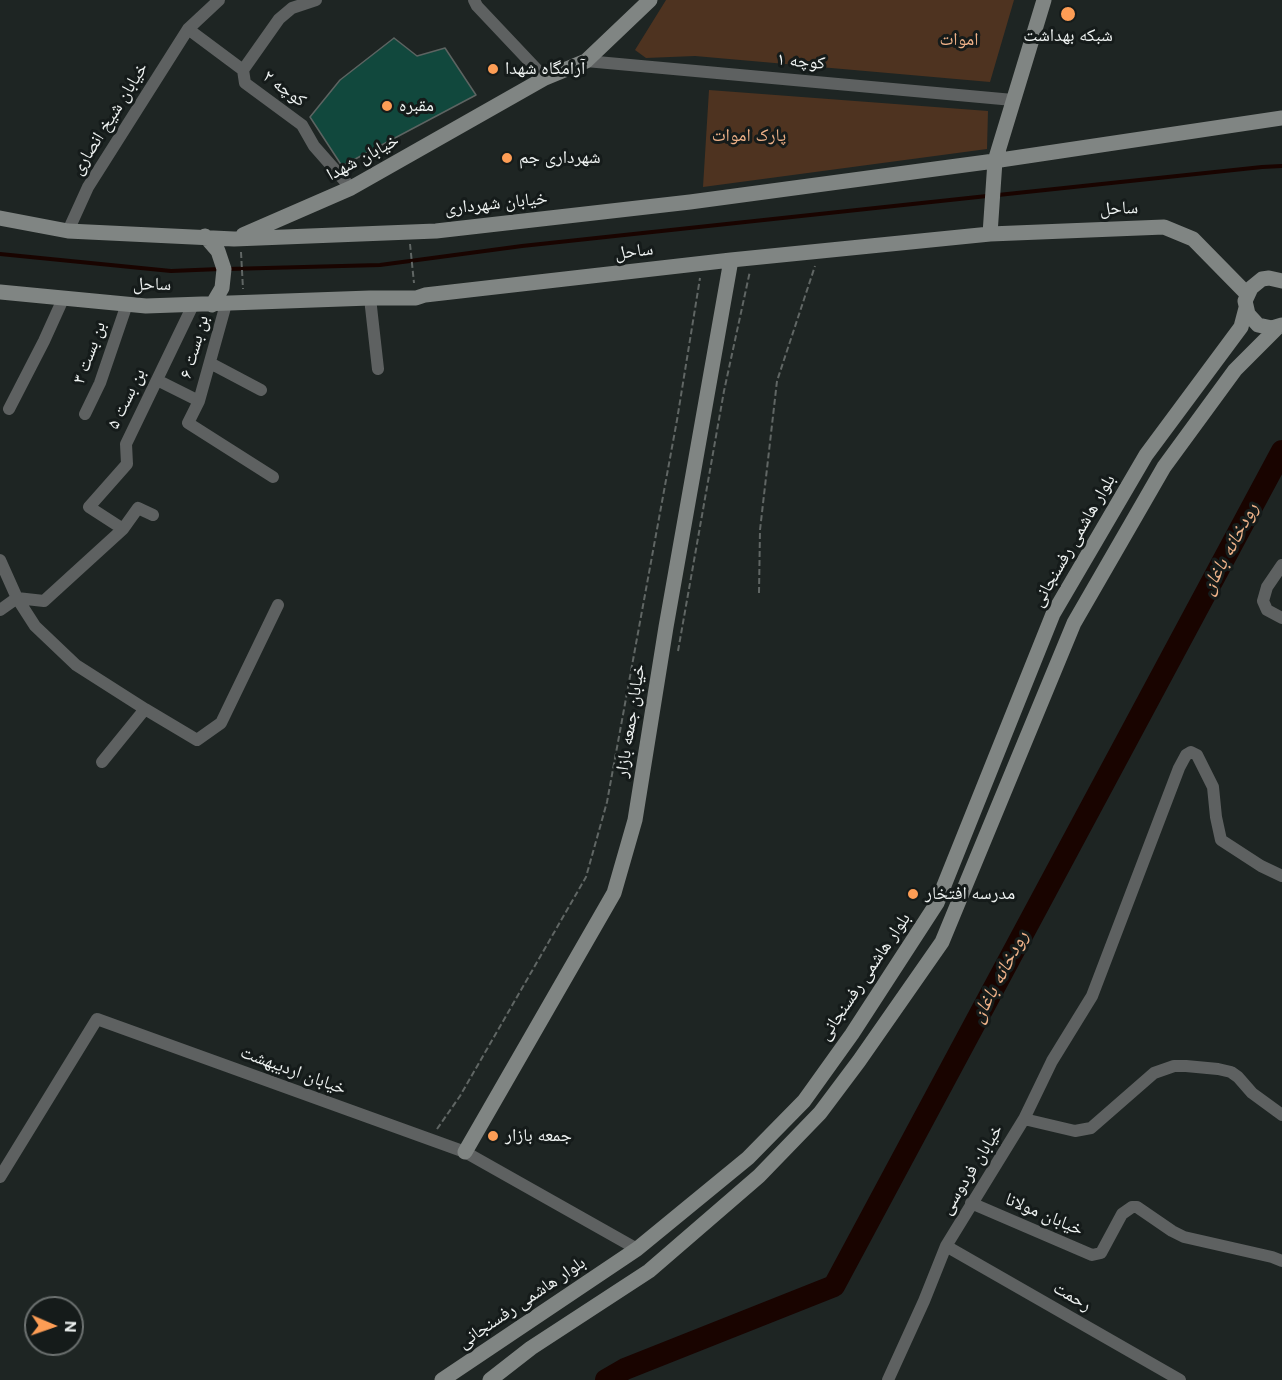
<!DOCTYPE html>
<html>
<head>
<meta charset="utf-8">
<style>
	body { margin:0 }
	#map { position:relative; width:1282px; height:1380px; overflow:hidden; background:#1e2523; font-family:"DM Sans",sans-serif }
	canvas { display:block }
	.north { position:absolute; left:24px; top:1296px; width:60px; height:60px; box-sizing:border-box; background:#151b1a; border:2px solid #6c7170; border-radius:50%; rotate:92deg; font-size:16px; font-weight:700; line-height:24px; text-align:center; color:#eff3f2 }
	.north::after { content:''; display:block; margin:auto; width:21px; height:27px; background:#fd9d55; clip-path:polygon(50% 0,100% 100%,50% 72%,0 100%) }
</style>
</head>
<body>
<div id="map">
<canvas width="1282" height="1380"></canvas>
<div class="north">N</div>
</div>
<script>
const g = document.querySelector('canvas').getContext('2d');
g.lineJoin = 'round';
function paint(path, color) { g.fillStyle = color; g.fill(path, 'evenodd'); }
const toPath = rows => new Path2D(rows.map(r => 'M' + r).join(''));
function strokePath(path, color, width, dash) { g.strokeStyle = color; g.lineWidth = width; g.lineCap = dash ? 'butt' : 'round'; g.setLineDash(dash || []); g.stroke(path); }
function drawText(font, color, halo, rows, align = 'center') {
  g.font = font + ' "DM Sans","Noto Naskh Arabic",sans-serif'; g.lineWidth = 6; g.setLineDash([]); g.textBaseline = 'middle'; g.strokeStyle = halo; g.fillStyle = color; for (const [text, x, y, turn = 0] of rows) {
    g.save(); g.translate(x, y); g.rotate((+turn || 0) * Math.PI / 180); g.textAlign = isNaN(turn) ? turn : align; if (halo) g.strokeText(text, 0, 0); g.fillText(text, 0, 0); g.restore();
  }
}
paint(toPath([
	[666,0,1014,0,990,82,695,56,646,58,635,50],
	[709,90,988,111,987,149,703,187]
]), '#4e3320');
strokePath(toPath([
	[998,195,1262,167,1282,166],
	[0,254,171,271,220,269],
	[228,269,380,265,522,246,987,196]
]), '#190400', 4);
strokePath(toPath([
	[606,1380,625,1369,834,1286,1282,451]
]), '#190400', 22);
const building = toPath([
	[394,38,417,56,445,48,476,95,342,166,310,117,340,80,394,38]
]);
paint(building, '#11483d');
strokePath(building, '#5d6462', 1.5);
strokePath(toPath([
	[410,244,414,283],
	[241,252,243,289],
	[759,593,760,530,777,381,815,266],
	[678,651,724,391,750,271],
	[437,1129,460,1096,586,877,607,802,677,420,700,278]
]), '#606664', 2, [6, 3]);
strokePath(toPath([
	[474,0,477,6,545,78],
	[188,29,243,70,245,83,302,125,314,146,351,188],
	[586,61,1013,100],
	[243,70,279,19,292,8,316,0],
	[68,231,88,187,188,29,219,0],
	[370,298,378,369],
	[210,363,261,390],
	[157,380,199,401,188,423,273,477],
	[199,401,226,304],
	[9,409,44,341,63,299],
	[85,414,100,383,127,304],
	[123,529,138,508,153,515],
	[0,560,17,598,35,626,76,665,145,709,102,762],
	[1282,565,1267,587,1263,601,1267,610,1282,618],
	[0,610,17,598,44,601,123,529,89,507,127,464,126,444,193,305],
	[145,709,197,740,221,723,278,605],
	[1024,1119,1052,1061,1092,996,1179,768,1186,755,1191,752,1197,755,1213,787,1216,817,1221,840,1261,866,1282,876],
	[0,1177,97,1019,465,1152,637,1249],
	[971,1203,1092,1255,1101,1253,1122,1214,1132,1207,1137,1207,1172,1231,1184,1237,1272,1257,1282,1261],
	[946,1246,1180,1380],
	[888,1380,924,1301,946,1246,1024,1119,1075,1131,1091,1128,1154,1073,1174,1066,1186,1066,1218,1069,1231,1072,1238,1077,1252,1093,1282,1115]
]), '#5e6161', 12);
strokePath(toPath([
	[0,218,68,231,234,239,436,231,690,202,987,162,1282,118],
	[990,234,995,161,1044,0],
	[243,235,351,188,545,78,586,61,650,0],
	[205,236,218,251,224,269,222,288,212,305],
	[1282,281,1269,278,1262,279,1251,288,1245,301,1248,314,1258,325,1272,328,1282,325],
	[0,292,146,306,370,298,416,298,425,295,731,260,990,234,1164,227,1193,239,1247,294],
	[465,1152,614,893,635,820,666,627,731,260],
	[442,1380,637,1249,748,1158,804,1101,852,1034,937,903,1053,614,1146,455,1241,327,1246,308],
	[490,1380,531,1348,649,1271,759,1176,820,1113,859,1061,942,942,1074,623,1164,467,1235,370,1279,326]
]), '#808583', 15);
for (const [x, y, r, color] of [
	[1068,14,8,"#fd9d55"],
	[493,69,6,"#fd9d55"],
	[387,106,6,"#fd9d55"],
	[507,158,6,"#fd9d55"],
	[913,894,6,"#fd9d55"],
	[493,1136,6,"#fd9d55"]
]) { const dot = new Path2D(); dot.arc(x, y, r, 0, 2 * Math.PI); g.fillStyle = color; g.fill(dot); strokePath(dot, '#151b1a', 2); }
drawText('18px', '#eff3f2', '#151b1a', [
	["شبکه بهداشت",1068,36,"center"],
	["آرامگاه شهدا",505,69],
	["مقبره",399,106],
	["شهرداری جم",519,158],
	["مدرسه افتخار",925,894],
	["جمعه بازار",505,1136]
], 'left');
drawText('18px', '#eeb188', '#151b1a', [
	["اموات",959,40],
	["پارک اموات",749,136]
]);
drawText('18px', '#eff3f2', '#151b1a', [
	["کوچه ۱",801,62,5],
	["کوچه ۲",284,89,36],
	["خیابان شیخ انصاری",110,119,-58],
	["خیابان شهدا",363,158,-28],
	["خیابان شهرداری",496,204,-6],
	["ساحل",1119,209,-2],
	["ساحل",634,252,-7],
	["ساحل",152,285,1],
	["بن بست ۶",195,347,-74],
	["بن بست ۳",90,353,-70],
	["بن بست ۵",127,399,-64],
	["بلوار هاشمی رفسنجانی",1074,541,-60],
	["خیابان جمعه بازار",631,721,-81],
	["بلوار هاشمی رفسنجانی",865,977,-56],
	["خیابان اردیبهشت",293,1071,20],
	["خیابان فردوسی",972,1170,-58],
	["خیابان مولانا",1044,1215,23],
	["رحمت",1072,1297,30],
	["بلوار هاشمی رفسنجانی",522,1303,-34]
]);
drawText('italic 20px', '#edb188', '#151b1a', [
	["رودخانه باغان",1230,549,-62],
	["رودخانه باغان",1000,977,-62]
]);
</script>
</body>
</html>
